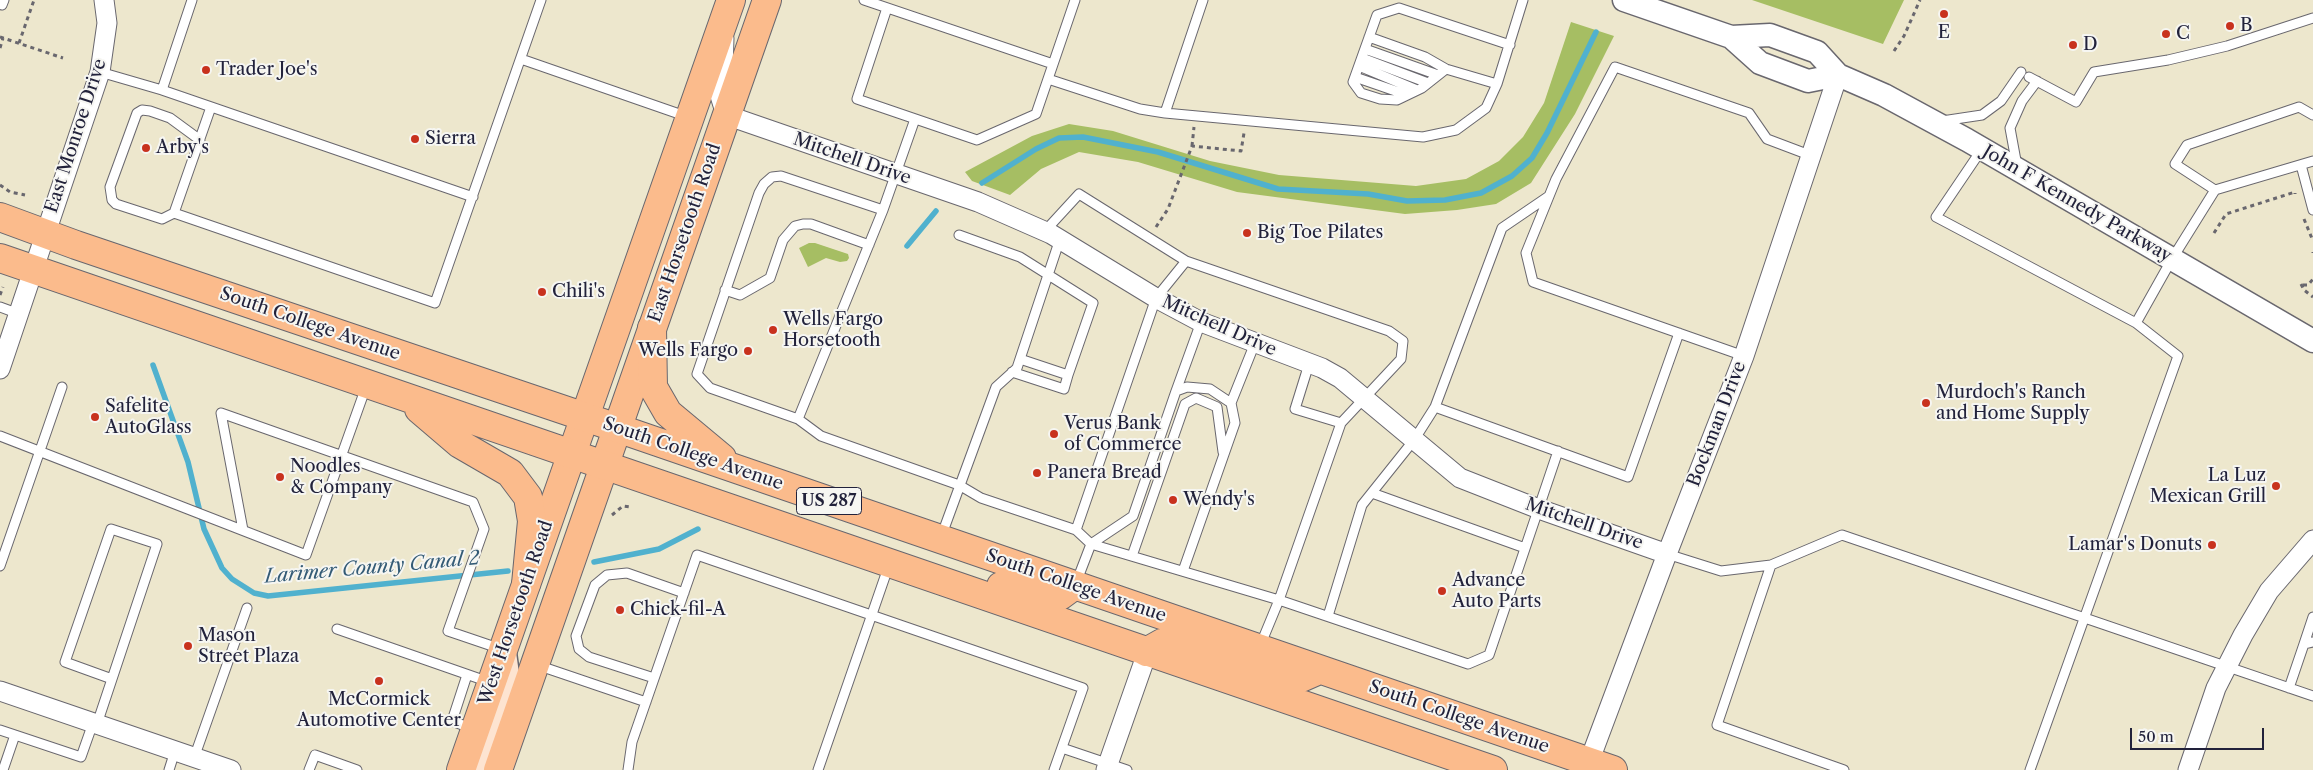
<!DOCTYPE html>
<html>
<head>
<meta charset="utf-8">
<style>
	body { margin:0 }
	#map { position:relative; width:2313px; height:770px; overflow:hidden; background:#ede7cd; font-family:"Libre Caslon Text",serif }
	canvas { display:block }
	.scale { position:absolute; left:2130px; top:728px; width:134px; height:22px; box-sizing:border-box; border:2px solid #22223b; border-top:0; padding-left:6px; font-size:15px; line-height:18px; white-space:nowrap; color:#22223b; -webkit-text-stroke:4px #f6f6f2; paint-order:stroke }
</style>
</head>
<body>
<div id="map">
<canvas width="2313" height="770"></canvas>
<div class="scale">50 m</div>
</div>
<script>
const g = document.querySelector('canvas').getContext('2d');
g.lineJoin = 'round';
function paint(path, color) { g.fillStyle = color; g.fill(path, 'evenodd'); }
const toPath = rows => new Path2D(rows.map(r => 'M' + r).join(''));
function strokePath(path, color, width, dash) { g.strokeStyle = color; g.lineWidth = width; g.lineCap = dash ? 'butt' : 'round'; g.setLineDash(dash || []); g.stroke(path); }
function drawText(font, color, halo, rows, align = 'center') {
  g.font = font + ' "Libre Caslon Text",serif'; g.lineWidth = 4; g.setLineDash([]); g.textBaseline = 'middle'; g.strokeStyle = halo; g.fillStyle = color; for (const [text, x, y, turn = 0] of rows) {
    g.save(); g.translate(x, y); g.rotate((+turn || 0) * Math.PI / 180); g.textAlign = isNaN(turn) ? turn : align; if (halo) g.strokeText(text, 0, 0); g.fillText(text, 0, 0); g.restore();
  }
}
paint(toPath([
	[1752,0,1904,0,1883,44],
	[1571,22,1614,36,1575,114,1531,183,1496,204,1457,210,1405,214,1237,192,1138,162,1079,152,1041,169,1010,195,972,181,965,172,1032,136,1069,124,1113,131,1210,161,1279,175,1416,186,1466,179,1499,161,1523,137,1544,103],
	[809,243,815,243,848,254,849,258,847,261,840,262,826,258,808,267,799,248]
]), '#a6be63');
strokePath(toPath([
	[982,183,1036,149,1059,138,1083,137,1158,152,1278,189,1368,194,1407,201,1445,200,1481,193,1512,176,1532,158,1547,133,1596,32],
	[907,246,936,211],
	[153,365,188,462,204,529,222,568,232,579,254,593,268,596,508,571],
	[594,562,659,549,698,529]
]), '#50b1ce', 5.5);
const service = toPath([
	[864,0,1053,64],
	[0,4,2,5,4,0],
	[887,8,857,99,977,140,1036,114,1075,0],
	[1369,37,1425,57,1446,69,1497,84],
	[1365,49,1438,75],
	[1362,58,1428,83],
	[521,59,688,117],
	[1359,66,1417,90],
	[1446,69,1422,88,1397,100,1380,99,1361,93,1353,82,1377,15,1399,8,1510,45],
	[100,72,162,90,473,197],
	[1355,77,1407,95],
	[2029,77,2076,102,2094,72,2168,60,2227,46,2313,18],
	[1048,79,1140,109,1165,113,1423,137,1456,130,1486,108,1497,84,1523,0],
	[162,90,192,0],
	[1165,113,1203,0],
	[1942,121,1982,115,2001,101,2021,72],
	[200,140,170,118,150,111,142,110,137,113,110,187,112,200,116,204,162,219,174,213,435,303,541,0],
	[1982,149,1936,217,2136,323,2172,259,2215,190,2313,161],
	[2301,165,2313,210],
	[2017,166,2010,128,2022,101,2037,81],
	[2215,190,2175,164,2187,145,2299,107,2313,115],
	[1549,196,1502,228,1435,407,1628,477,1679,333],
	[883,210,781,176,772,177,764,184,759,193,697,374,710,388,798,419,821,436,959,485,981,498,1076,530,1091,544,1133,516,1176,391,1187,387,1210,389,1231,403,1235,423,1183,571],
	[174,213,211,107],
	[1045,231,1079,194,1186,261,1389,331,1403,341,1401,359,1341,423,1279,600,1468,664,1489,655,1558,451],
	[959,235,1020,257,1093,303,1068,375,1020,359],
	[725,290,740,295,770,278,783,240,795,226,803,224,811,224,869,245],
	[0,307,19,314],
	[1744,356,1533,282,1526,253,1556,179,1615,67,1749,113,1767,139,1812,156],
	[1309,364,1295,409,1341,423],
	[1012,372,1064,389,1068,375],
	[1176,391,1201,322],
	[1231,403,1255,343],
	[798,419,883,210,915,119],
	[0,436,306,555,366,387],
	[1372,493,1525,548],
	[243,530,221,413,473,502,484,529,448,631,501,649],
	[1076,530,1156,298,1186,261],
	[941,537,996,387,1017,368,1060,239],
	[1667,554,1721,571,1771,565,1842,535,2313,696],
	[1132,556,1185,404,1196,398,1217,407,1223,452],
	[1771,565,1717,725,1844,770],
	[0,566,62,387],
	[1076,583,1091,544,1279,600,1260,646],
	[1328,616,1362,505,1414,440,1435,407],
	[337,629,489,682],
	[2304,644,2313,617],
	[537,665,646,702],
	[467,675,452,721,473,729],
	[654,678,589,657,579,649,576,636,595,585,607,575,627,573,684,593],
	[2289,688,2304,644,2313,642],
	[97,724,157,544,111,529,65,662,112,679],
	[0,730,81,757,93,723],
	[1062,748,1127,770],
	[194,758,247,608],
	[3,770,15,735],
	[169,770,175,751],
	[309,770,315,755,357,770],
	[628,770,632,742,697,555,1083,688,1054,770],
	[818,770,889,565],
	[2030,770,2178,356,2136,323]
]);
const minor = toPath([
	[724,38,723,69,717,86,726,115,978,202,1051,234,1156,298,1201,322,1322,368,1340,378,1460,478,1539,509,1667,554],
	[0,369,100,72,107,23,104,0],
	[0,691,231,770],
	[1106,770,1147,653],
	[1586,770,1667,554,1744,356,1838,75],
	[2188,770,2216,688,2243,635,2269,591,2313,540]
]);
const tertiary = toPath([
	[1624,0,1731,37,1760,63,1808,81,1838,75],
	[1731,37,1770,35,1817,52,1838,75,1884,95,1967,140,2313,341]
]);
const secondary = toPath([
	[478,770,503,702,506,674,503,653]
]);
const primary = toPath([
	[461,770,731,0],
	[498,770,767,0]
]);
const trunk = toPath([
	[0,217,76,245,585,417,1613,770],
	[0,258,1493,770],
	[652,328,653,387,668,413,722,458],
	[419,409,460,444,510,473,528,497,532,521,526,584],
	[1001,586,1054,597,1060,596,1075,585],
	[1146,652,1162,643,1177,641,1278,676,1301,678,1317,671]
]);
strokePath(service, '#69676e', 11);
strokePath(minor, '#69676e', 21);
strokePath(tertiary, '#69676e', 25);
strokePath(secondary, '#69676e', 29);
strokePath(primary, '#69676e', 30);
strokePath(trunk, '#69676e', 30);
strokePath(toPath([
	[0,37,63,58],
	[19,43,34,0],
	[0,48,3,38],
	[1894,51,1904,36,1920,0],
	[1192,146,1194,127],
	[0,185,10,192,25,195],
	[2304,219,2313,241],
	[1156,227,1168,209,1192,146,1241,151,1244,133],
	[2214,233,2226,214,2295,192,2295,194],
	[2313,252,2313,253],
	[2301,284,2304,290,2313,297],
	[2303,285,2308,285,2313,279],
	[0,295,3,287],
	[612,515,623,506,630,507]
]), '#69676e', 3, [4, 4]);
strokePath(service, '#fff', 9);
strokePath(minor, '#fff', 19);
strokePath(tertiary, '#fff', 22);
strokePath(secondary, '#fde4d1', 26);
strokePath(primary, '#fbbb8c', 28);
strokePath(trunk, '#fbbb8c', 28);
for (const [x, y, r, color] of [
	[1944,14,5,"#c8321e"],
	[2230,26,5,"#c8321e"],
	[2166,34,5,"#c8321e"],
	[2073,45,5,"#c8321e"],
	[206,70,5,"#c8321e"],
	[415,139,5,"#c8321e"],
	[146,148,5,"#c8321e"],
	[1247,233,5,"#c8321e"],
	[542,292,5,"#c8321e"],
	[773,330,5,"#c8321e"],
	[748,351,5,"#c8321e"],
	[1926,403,5,"#c8321e"],
	[95,417,5,"#c8321e"],
	[1054,434,5,"#c8321e"],
	[1037,473,5,"#c8321e"],
	[280,477,5,"#c8321e"],
	[2276,486,5,"#c8321e"],
	[1173,500,5,"#c8321e"],
	[2212,545,5,"#c8321e"],
	[1442,591,5,"#c8321e"],
	[620,610,5,"#c8321e"],
	[188,646,5,"#c8321e"],
	[379,681,5,"#c8321e"]
]) { const dot = new Path2D(); dot.arc(x, y, r, 0, 2 * Math.PI); g.fillStyle = color; g.fill(dot); strokePath(dot, '#f6f6f2', 2); }
for (const [x, y, w] of [
	[829,501,65]
]) { const box = new Path2D(); box.roundRect(x - w / 2, y - 13.5, w, 27, 4); g.fillStyle = '#f6f6f2'; g.fill(box); strokePath(box, '#22223b', 1); }
drawText('bold 16px', '#22223b', null, [
	["US 287",829,501]
]);
drawText('18px', '#22223b', '#f6f6f2', [
	["B",2240,26],
	["E",1944,33,"center"],
	["C",2176,34],
	["D",2083,45],
	["Trader Joe's",216,70],
	["Sierra",425,139],
	["Arby's",156,148],
	["Big Toe Pilates",1257,233],
	["Chili's",552,292],
	["Wells Fargo",783,320],
	["Horsetooth",783,341],
	["Wells Fargo",738,351,"right"],
	["Murdoch's Ranch",1936,393],
	["and Home Supply",1936,414],
	["Safelite",105,407],
	["AutoGlass",105,428],
	["Verus Bank",1064,424],
	["of Commerce",1064,445],
	["Noodles",290,467],
	["& Company",290,488],
	["Panera Bread",1047,473],
	["La Luz",2266,476,"right"],
	["Mexican Grill",2266,497,"right"],
	["Wendy's",1183,500],
	["Lamar's Donuts",2202,545,"right"],
	["Advance",1452,581],
	["Auto Parts",1452,602],
	["Chick-fil-A",630,610],
	["Mason",198,636],
	["Street Plaza",198,657],
	["McCormick",379,700,"center"],
	["Automotive Center",379,721,"center"]
], 'left');
drawText('18px', '#22223b', '#f6f6f2', [
	["East Monroe Drive",76,136,-72],
	["Mitchell Drive",852,159,19],
	["John F Kennedy Parkway",2077,204,30],
	["East Horsetooth Road",685,233,-71],
	["South College Avenue",310,324,19],
	["Mitchell Drive",1219,326,24],
	["Bockman Drive",1717,424,-69],
	["South College Avenue",693,454,19],
	["Mitchell Drive",1584,524,19],
	["South College Avenue",1076,586,19],
	["West Horsetooth Road",516,613,-71],
	["South College Avenue",1459,717,19]
]);
drawText('italic 19px', '#345b76', '#f6f6f2', [
	["Larimer County Canal 2",372,568,-5]
]);
</script>
</body>
</html>
